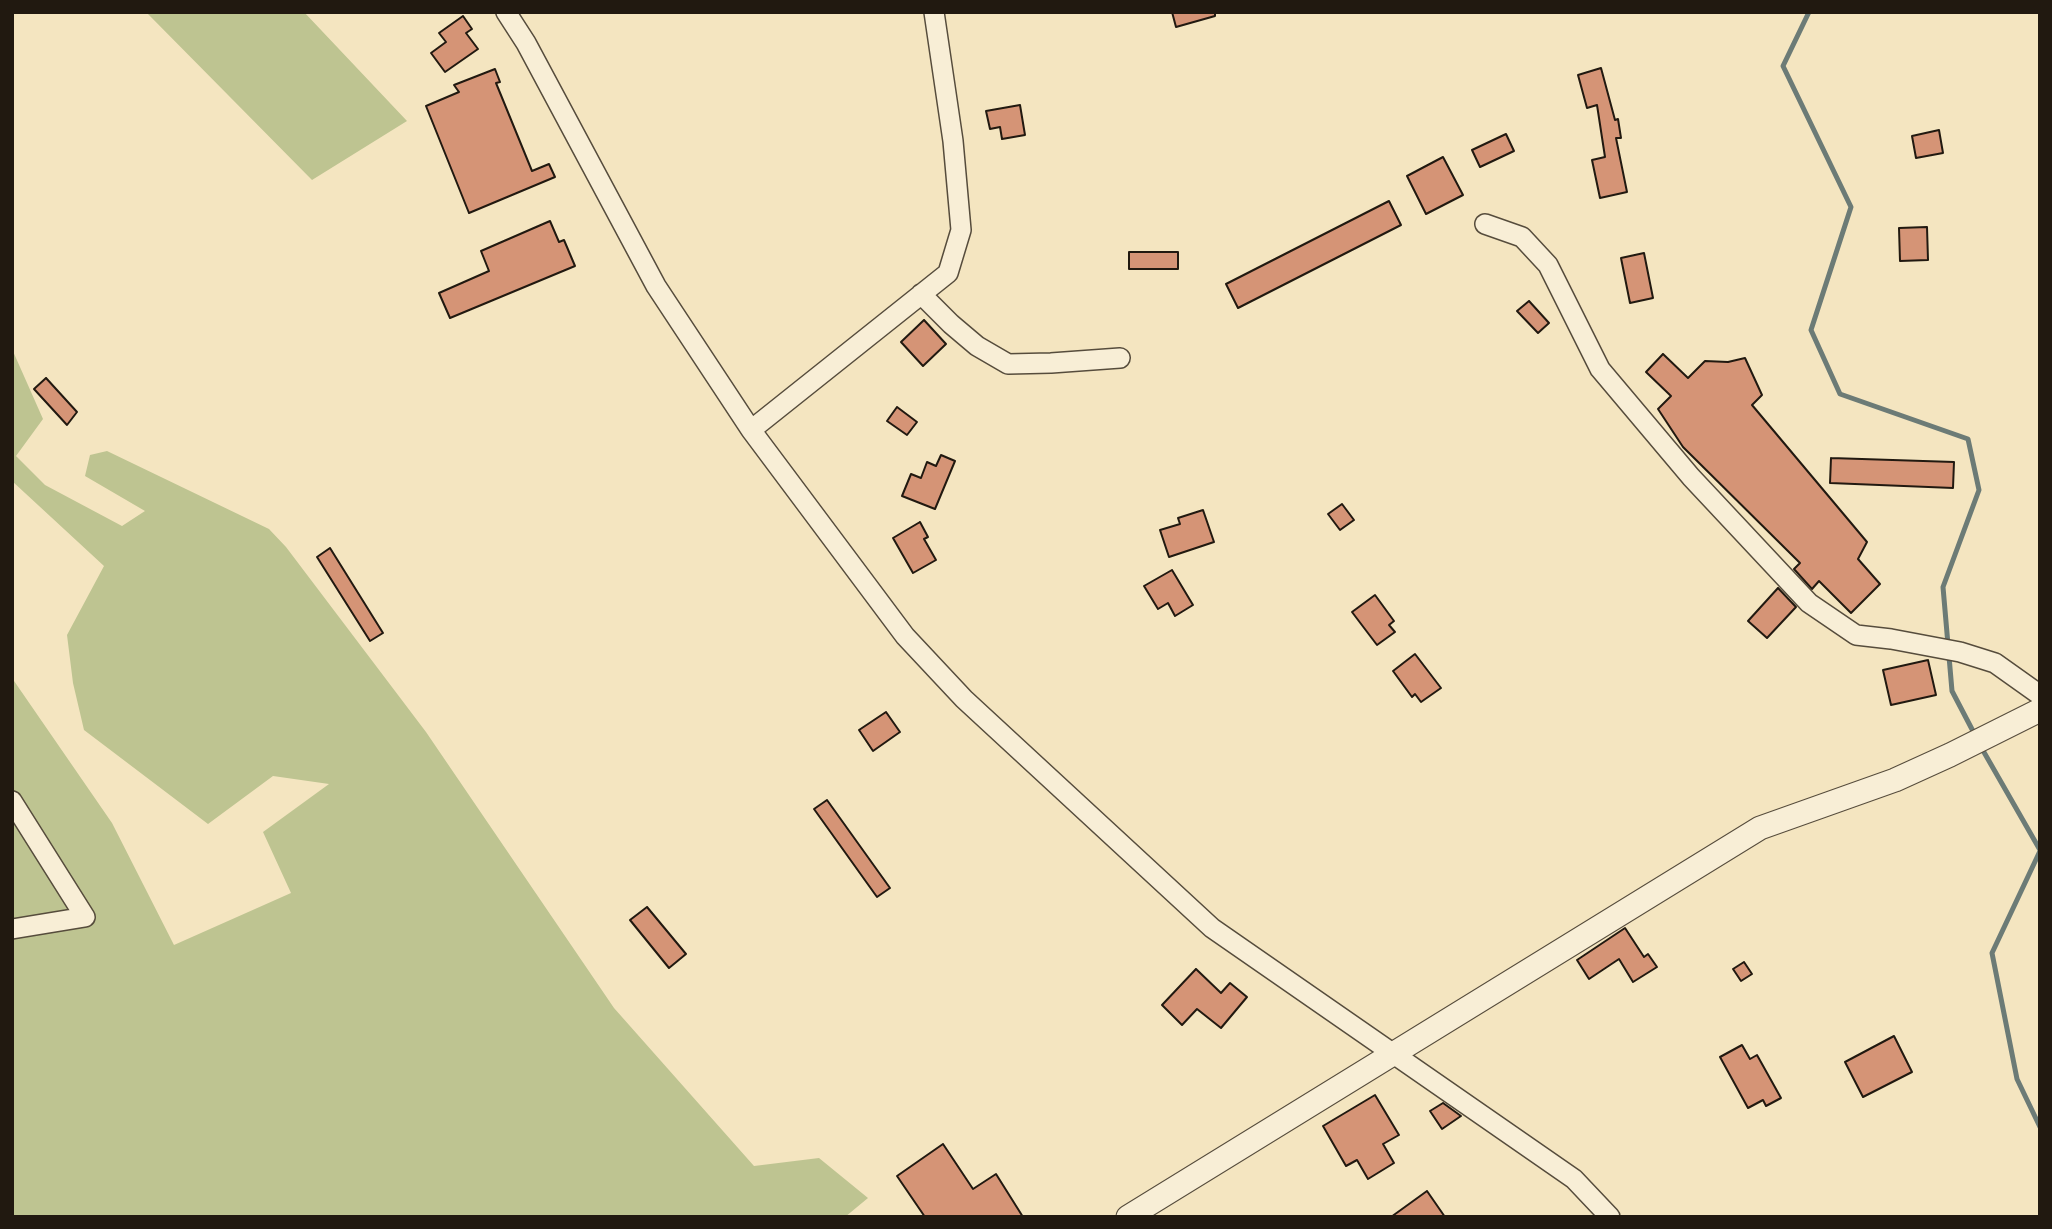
<!DOCTYPE html>
<html>
<head>
<meta charset="utf-8">
<style>
	body { margin:0 }
	#map { position:relative; width:2052px; height:1229px; overflow:hidden; background:#f4e5c0; font-family:"Libre Caslon Text",serif }
	canvas { display:block }
	.frame { position:absolute; inset:0; border:14px solid #211910; pointer-events:none }
</style>
</head>
<body>
<div id="map">
<canvas width="2052" height="1229"></canvas>
<div class="frame"></div>
</div>
<script>
const g = document.querySelector('canvas').getContext('2d');
g.lineJoin = 'round';
function paint(path, color) { g.fillStyle = color; g.fill(path, 'evenodd'); }
const toPath = rows => new Path2D(rows.map(r => 'M' + r).join(''));
function strokePath(path, color, width, dash) { g.strokeStyle = color; g.lineWidth = width; g.lineCap = dash ? 'butt' : 'round'; g.setLineDash(dash || []); g.stroke(path); }
paint(toPath([
	[146,12,304,12,407,121,312,180],
	[12,349,43,419,16,456,45,485,122,526,145,511,85,476,90,455,107,451,269,529,286,547,426,732,614,1008,754,1166,819,1158,868,1198,845,1217,12,1217,12,678,112,823,174,945,291,893,263,832,329,784,273,776,208,824,84,730,73,683,67,635,104,566,12,481]
]), '#bec491');
strokePath(toPath([
	[1809,12,1783,66,1851,207,1811,330,1840,394,1968,439,1979,490,1943,587,1952,691,1975,735],
	[1981,747,2040,850],
	[2040,851,1992,953,2017,1079,2040,1127]
]), '#6c7b76', 5);
const building = toPath([
	[1172,12,1215,12,1215,16,1176,27,1172,12],
	[463,16,472,29,466,33,478,49,445,72,431,53,446,42,439,33,463,16],
	[1601,68,1615,120,1618,119,1621,138,1616,138,1627,192,1600,198,1592,160,1605,157,1597,105,1587,108,1578,75,1601,68],
	[495,69,500,82,496,83,532,171,549,164,555,177,469,213,426,106,459,92,454,85,495,69],
	[1020,105,1025,135,1002,139,1000,127,990,129,986,111,1020,105],
	[1939,130,1943,153,1916,158,1912,136,1939,130],
	[1506,134,1514,151,1480,167,1472,150,1506,134],
	[1443,157,1463,195,1426,214,1407,176,1443,157],
	[1389,201,1401,225,1238,308,1226,284,1389,201],
	[550,221,559,242,564,240,575,266,450,318,439,293,489,271,481,251,550,221],
	[1927,227,1928,260,1900,261,1899,228,1927,227],
	[1129,252,1178,252,1178,269,1129,269,1129,252],
	[1644,253,1653,298,1630,303,1621,258,1644,253],
	[1529,301,1549,323,1538,333,1517,311,1529,301],
	[924,320,946,344,923,366,901,342,924,320],
	[1663,354,1688,378,1705,361,1728,362,1745,358,1762,395,1752,405,1867,542,1858,559,1880,584,1851,613,1819,581,1812,589,1794,569,1800,563,1683,447,1658,409,1671,396,1646,372,1663,354],
	[46,378,77,412,67,425,34,389,46,378],
	[897,407,917,422,907,435,887,421,897,407],
	[941,455,955,461,935,509,902,496,911,474,921,478,927,462,936,466,941,455],
	[1831,458,1954,462,1953,488,1830,483,1831,458],
	[1342,504,1354,520,1340,530,1328,514,1342,504],
	[1203,510,1214,542,1169,557,1160,530,1180,524,1178,518,1203,510],
	[920,522,928,537,924,539,936,560,913,573,893,538,920,522],
	[330,548,383,633,370,641,317,557,330,548],
	[1172,570,1193,605,1175,616,1168,603,1158,609,1144,586,1172,570],
	[1778,588,1796,607,1767,638,1748,621,1778,588],
	[1375,595,1394,621,1389,625,1395,632,1377,645,1352,612,1375,595],
	[1415,654,1441,688,1421,702,1415,694,1412,697,1393,671,1415,654],
	[1928,660,1936,695,1891,705,1883,670,1928,660],
	[886,712,900,732,873,751,859,730,886,712],
	[827,800,890,888,877,897,814,809,827,800],
	[647,907,686,954,669,968,630,920,647,907],
	[1625,928,1644,957,1648,954,1657,967,1633,982,1619,959,1589,979,1577,960,1625,928],
	[1744,962,1752,974,1741,981,1733,969,1744,962],
	[1196,969,1221,993,1230,983,1247,997,1221,1028,1197,1009,1182,1025,1162,1005,1196,969],
	[1894,1036,1912,1072,1863,1097,1845,1062,1894,1036],
	[1742,1045,1750,1059,1757,1055,1781,1098,1766,1106,1763,1100,1748,1108,1720,1057,1742,1045],
	[1375,1095,1399,1135,1383,1144,1394,1163,1368,1179,1357,1160,1346,1166,1323,1126,1375,1095],
	[1443,1103,1461,1116,1442,1129,1430,1111,1443,1103],
	[943,1144,973,1189,996,1174,1023,1217,925,1217,897,1176,943,1144],
	[1427,1191,1445,1217,1391,1217,1427,1191]
]);
paint(building, '#d59476');
strokePath(building, '#211910', 2);
const minor = toPath([
	[506,12,526,43,656,286,751,430,905,636,964,699,1212,928,1574,1179,1610,1217],
	[1485,224,1522,237,1548,265,1600,369,1691,477,1809,603,1856,635,1891,639,1960,652,1995,663,2040,695],
	[921,294,951,324,977,346,1008,364,1051,363,1120,358],
	[751,430,948,273,961,230,953,141,934,12],
	[12,801,85,917,12,929]
]);
const tertiary = toPath([
	[1128,1217,1760,828,1895,780,1950,755,2040,710]
]);
strokePath(minor, '#564c3c', 22);
strokePath(tertiary, '#564c3c', 25);
strokePath(minor, '#f8eed6', 19);
strokePath(tertiary, '#f8eed6', 23);
</script>
</body>
</html>
